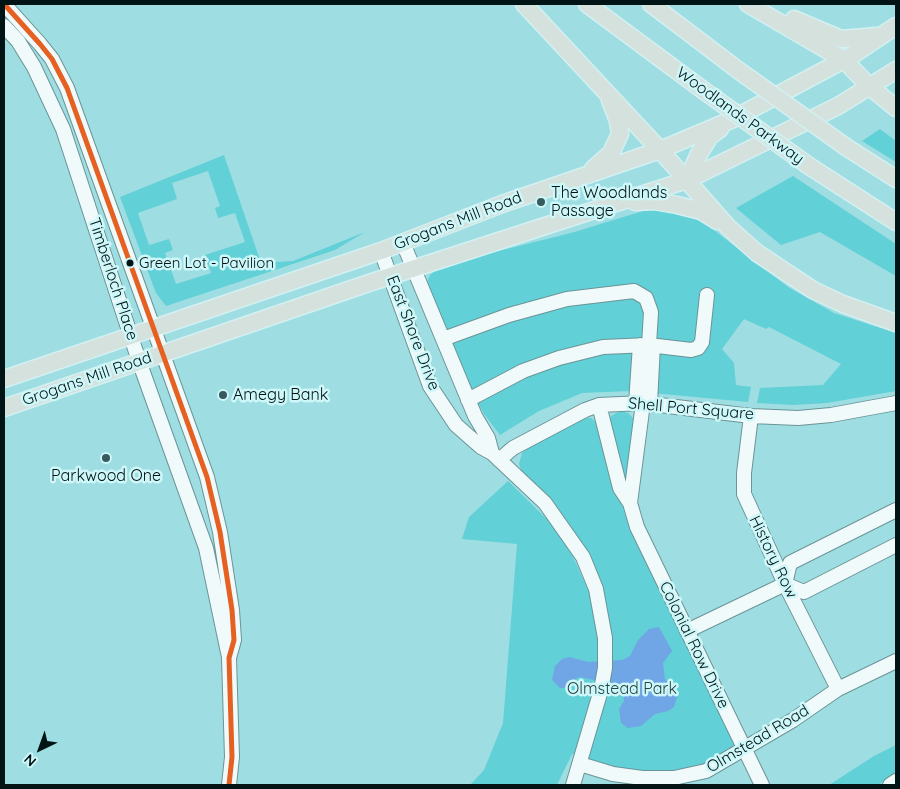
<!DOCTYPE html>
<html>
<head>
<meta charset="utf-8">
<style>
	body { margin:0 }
	#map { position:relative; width:900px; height:789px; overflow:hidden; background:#9edee2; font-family:Quicksand,sans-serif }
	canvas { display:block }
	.frame { position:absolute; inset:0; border:5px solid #001315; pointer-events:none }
	.north { position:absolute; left:15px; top:724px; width:50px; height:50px; -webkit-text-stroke:4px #cef7f9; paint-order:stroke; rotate:222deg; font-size:14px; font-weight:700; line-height:20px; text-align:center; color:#001315 }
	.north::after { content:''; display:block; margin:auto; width:18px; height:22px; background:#001315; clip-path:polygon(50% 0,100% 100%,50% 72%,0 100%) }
</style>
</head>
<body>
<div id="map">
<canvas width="900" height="789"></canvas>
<div class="frame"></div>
<div class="north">N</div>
</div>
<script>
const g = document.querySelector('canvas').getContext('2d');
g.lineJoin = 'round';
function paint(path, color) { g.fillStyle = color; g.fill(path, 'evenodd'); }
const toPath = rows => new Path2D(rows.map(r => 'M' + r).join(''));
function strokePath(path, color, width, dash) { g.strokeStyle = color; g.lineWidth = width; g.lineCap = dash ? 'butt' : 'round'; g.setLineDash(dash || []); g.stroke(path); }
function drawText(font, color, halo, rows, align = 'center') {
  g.font = font + ' Quicksand,sans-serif'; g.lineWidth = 5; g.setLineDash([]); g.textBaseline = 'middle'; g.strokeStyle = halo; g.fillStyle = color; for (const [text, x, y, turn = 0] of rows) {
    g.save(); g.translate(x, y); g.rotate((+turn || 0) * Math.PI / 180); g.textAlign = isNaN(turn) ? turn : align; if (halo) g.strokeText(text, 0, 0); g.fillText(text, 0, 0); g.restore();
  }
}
paint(toPath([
	[880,129,896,141,896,162,862,141],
	[224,155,261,263,293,261,365,232,335,250,166,306,156,293,120,197],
	[208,171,220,206,215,208,218,218,235,213,245,242,205,255,211,273,176,284,165,253,173,250,169,239,149,245,138,213,177,199,172,183],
	[793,176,896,244,896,276,820,232,781,245,736,208],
	[653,208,688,215,706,224,788,287,834,313,896,333,896,391,827,403,793,405,757,403,760,388,823,385,841,364,769,327,766,329,744,319,722,349,734,363,736,385,751,387,748,402,631,391,582,393,539,411,500,435,484,414,460,370,427,282,430,275,442,265,571,233],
	[620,411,628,413,635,420,627,482,625,481,608,422,611,416],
	[585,418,591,418,597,423,627,521,735,743,732,752,723,759,673,774,600,766,572,754,557,785,470,785,484,770,503,723,517,544,462,539,469,517,508,481,553,525,570,550,589,592,601,589,555,509,521,470,519,464,522,453,536,442,572,422],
	[896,745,896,774,878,785,829,785,874,756]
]), '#61d0d7');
paint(toPath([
	[659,627,672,651,663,663,665,679,678,694,674,707,668,711,655,714,641,726,628,728,621,723,619,709,624,701,623,691,617,685,580,677,573,680,565,688,560,688,552,680,555,666,562,659,570,657,588,662,622,660,630,656,638,640,649,629]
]), '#70a5e6');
const minor = toPath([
	[4,4,40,44,52,59,67,88,207,477,220,532,232,610,234,640,229,658,232,757,229,785],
	[4,26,18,41,34,67,63,129,139,361,206,548,229,657],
	[403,243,475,416,488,438,492,453],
	[381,251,430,386,456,425,481,447,492,453,545,503,583,557,596,589,605,638,605,668,601,690,573,785],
	[443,339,509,315,567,299,634,291,646,298,651,312,649,345,691,350,698,348,702,342,707,295],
	[468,400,523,371,559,358,603,347,649,345],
	[636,403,640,345],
	[650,403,653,345],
	[599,405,620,488,630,503,637,527,762,785],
	[751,416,744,473,744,494,785,584,838,689],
	[499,460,513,448,585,410,599,405,643,403,751,416,798,418,831,415,896,403],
	[630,503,643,403],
	[785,584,790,563,896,510],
	[687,631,785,584,804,592,896,545],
	[580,764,613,774,642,778,674,778,706,771,793,720,838,689,896,661],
	[890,785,896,781]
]);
const major = toPath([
	[524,4,660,150,728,227,757,253,813,290,843,304,896,323],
	[587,4,703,90],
	[651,4,738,70],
	[748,4,844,60,870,87,896,108],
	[794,19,841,39,877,36],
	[846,147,896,179],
	[809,166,896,222],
	[593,169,611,153,620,134,618,121,610,100],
	[687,180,699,154,710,136,720,129],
	[635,202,654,201,677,205,701,211,717,221],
	[4,379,381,251,502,204,660,150,731,120,851,56,896,26],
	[4,408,369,283,687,180,838,106,896,70]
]);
strokePath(minor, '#6b9497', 16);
strokePath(major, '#d3f0f2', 19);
strokePath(minor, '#f0fafb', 14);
strokePath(major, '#d4e1dd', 16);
const majorBridge = toPath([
	[738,70,846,147],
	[703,90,809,166]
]);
strokePath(majorBridge, '#d3f0f2', 19, []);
strokePath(majorBridge, '#d4e1dd', 16);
strokePath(toPath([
	[4,4,40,44,52,59,67,88,207,477,220,532,232,610,234,640,229,658,232,757,229,785]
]), '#e66121', 5);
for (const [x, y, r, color] of [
	[541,202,5,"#375a5d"],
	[130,263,4.5,"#001315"],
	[223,395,5,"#375a5d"],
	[106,458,5,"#375a5d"]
]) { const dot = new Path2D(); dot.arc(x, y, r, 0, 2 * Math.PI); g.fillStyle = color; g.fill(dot); strokePath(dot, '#cef7f9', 2); }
drawText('15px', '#001315', '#cef7f9', [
	["Green Lot - Pavilion",139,263]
], 'left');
drawText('16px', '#001315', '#cef7f9', [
	["Woodlands Parkway",740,116,36],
	["Grogans Mill Road",458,221,-21],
	["Timberloch Place",113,279,72],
	["East Shore Drive",413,333,69],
	["Grogans Mill Road",87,379,-19],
	["Shell Port Square",691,409,5],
	["History Row",773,557,64],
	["Colonial Row Drive",694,645,64],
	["Olmstead Road",758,739,-31]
]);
drawText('16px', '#001315', '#cef7f9', [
	["The Woodlands",551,193],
	["Passage",551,211],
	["Amegy Bank",233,395],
	["Parkwood One",106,476,"center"]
], 'left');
drawText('16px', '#264345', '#cef7f9', [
	["Olmstead Park",622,689]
]);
</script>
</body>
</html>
